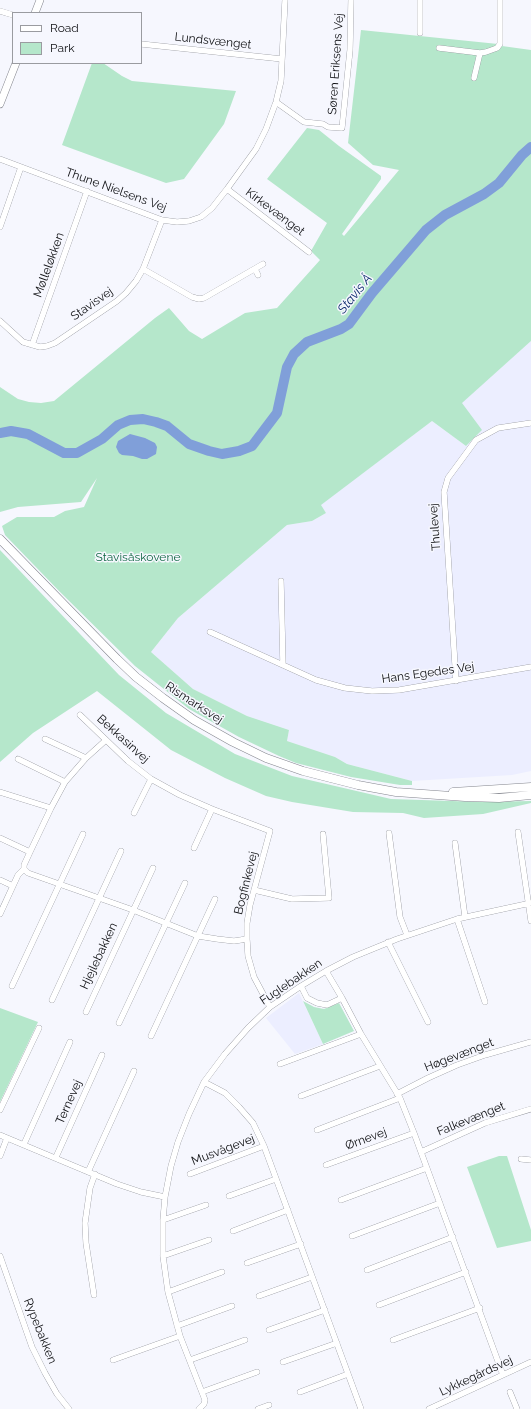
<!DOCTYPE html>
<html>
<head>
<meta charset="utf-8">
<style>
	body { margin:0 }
	#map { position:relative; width:531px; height:1409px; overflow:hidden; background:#f6f7fe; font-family:Raleway,sans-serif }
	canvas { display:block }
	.legend { position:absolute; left:12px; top:12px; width:130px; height:52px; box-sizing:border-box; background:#f6f7fe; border:1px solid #9a9ba0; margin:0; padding:5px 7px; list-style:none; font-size:12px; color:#0f1013 }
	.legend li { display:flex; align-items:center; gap:8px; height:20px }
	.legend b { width:20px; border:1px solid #9a9ba0 }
</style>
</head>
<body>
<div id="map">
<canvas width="531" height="1409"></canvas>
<ul class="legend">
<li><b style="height:5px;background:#fff"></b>Road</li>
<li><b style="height:11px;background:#b5e7cb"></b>Park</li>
</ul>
</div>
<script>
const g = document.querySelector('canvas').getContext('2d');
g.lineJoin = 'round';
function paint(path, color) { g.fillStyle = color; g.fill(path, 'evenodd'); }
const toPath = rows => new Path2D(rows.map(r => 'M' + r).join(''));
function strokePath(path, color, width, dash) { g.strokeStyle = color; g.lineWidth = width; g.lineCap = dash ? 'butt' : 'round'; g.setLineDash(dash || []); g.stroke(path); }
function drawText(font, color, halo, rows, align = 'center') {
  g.font = font + ' Raleway,sans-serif'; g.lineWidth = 3; g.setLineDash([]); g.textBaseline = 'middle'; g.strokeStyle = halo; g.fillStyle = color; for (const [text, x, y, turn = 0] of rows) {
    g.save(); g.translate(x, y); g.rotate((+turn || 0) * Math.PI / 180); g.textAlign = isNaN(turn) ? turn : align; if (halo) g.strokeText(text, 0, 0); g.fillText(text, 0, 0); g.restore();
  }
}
paint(toPath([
	[531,341,531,771,512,775,412,781,347,764,335,757,287,741,289,730,247,716,193,689,151,652,178,618,287,525,312,521,326,513,320,505,432,421,466,446,461,403],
	[299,993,323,1044,295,1054,266,1018]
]), '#eceeff');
paint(toPath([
	[361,30,498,44,502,46,531,50,531,341,462,403,482,430,466,446,432,421,321,505,326,513,312,521,287,525,178,618,151,652,193,689,247,716,289,730,287,741,335,757,347,764,412,781,412,785,400,785,351,777,296,763,279,756,239,737,189,709,135,666,59,591,5,535,2,526,17,517,54,517,65,511,84,507,97,478,81,502,18,507,0,512,0,387,18,399,29,402,41,403,54,401,155,318,169,308,189,331,202,339,245,313,277,308,320,260,311,251,327,223,267,179,307,128,319,130,339,146,381,176,381,179,342,234,344,236,399,170,373,165,348,143],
	[92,63,103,63,122,76,132,81,236,91,224,124,184,179,166,183,62,145],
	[0,550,119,675,166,713,235,754,292,776,391,799,482,802,531,801,531,803,483,814,424,818,403,813,353,812,292,802,266,796,225,778,171,750,97,691,33,733,0,762],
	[303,1001,314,1007,324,1009,339,1003,354,1031,323,1044],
	[0,1008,38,1022,0,1102],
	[499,1156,507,1156,531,1230,531,1241,497,1248,467,1167]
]), '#b5e7cb');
paint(toPath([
	[130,434,145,438,155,443,157,447,156,454,147,459,142,459,133,456,122,455,119,453,116,447,118,441]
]), '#809fd9');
strokePath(toPath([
	[0,433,11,431,28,434,64,453,77,453,102,439,118,425,130,420,143,419,156,422,167,426,189,444,209,451,222,454,239,451,252,446,277,413,287,367,294,354,307,342,341,329,349,324,372,293,426,230,445,215,484,194,499,183,522,155,531,147]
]), '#809fd9', 10);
const minor = toPath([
	[420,0,420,33],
	[0,11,13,15],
	[141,44,282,59],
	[439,48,480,53,486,52,497,48,500,44,500,0],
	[474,78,480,53],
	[276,102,304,122,323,124,328,127,342,128,350,50,351,0],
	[0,159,162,220,177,222,189,221,201,217,212,208,227,189,256,149,266,129,276,102,281,81,285,0],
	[227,189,309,252],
	[0,227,21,167],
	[143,269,192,297,199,299,204,298,263,264],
	[255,269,258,275],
	[0,321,23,342,40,347,47,346,55,343,117,301,126,293,136,281,143,269,162,220],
	[32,345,87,191],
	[281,581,283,665],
	[210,632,316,680,345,688,372,691,399,690,531,667],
	[456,681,444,492,448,478,476,440,498,428,531,423],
	[80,715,128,761,151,779,180,795,212,809,270,831,250,905,247,923,247,939,248,956,254,977,270,1007],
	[45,739,86,758],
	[106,740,86,758,65,782,51,808,30,852,24,865,24,869,28,873,133,910,198,936,217,939,234,941,247,939],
	[18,759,65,782],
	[0,792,51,808],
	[134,813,151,779],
	[518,832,531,921],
	[389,833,400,917,407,935],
	[0,838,30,852],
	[455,843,465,917],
	[194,848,212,809],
	[0,880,13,886],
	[254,890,292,899,329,898,323,834],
	[0,914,18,875,24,869],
	[457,919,485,1002],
	[388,942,428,1022],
	[326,971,342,998,361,1034,400,1098,414,1133,503,1375],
	[12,986,83,834],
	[301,986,307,998,317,1003,327,1005,342,998],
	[52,1000,121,851],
	[86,1012,153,868],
	[119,1023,185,883],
	[151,1036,215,899],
	[280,1064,361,1034],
	[204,1082,225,1093,239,1107,253,1123,264,1146,361,1409],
	[397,1094,428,1078,457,1065,485,1055,531,1042],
	[301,1096,380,1066],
	[0,1110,39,1028],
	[317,1130,400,1098],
	[0,1135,117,1184,141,1192,165,1197],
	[24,1144,70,1042],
	[421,1152,485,1123,531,1109],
	[0,1156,7,1138],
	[56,1157,102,1055],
	[521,1159,531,1160],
	[326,1165,414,1133],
	[88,1172,134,1071],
	[190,1174,264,1146],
	[229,1196,276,1179],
	[341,1200,427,1168],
	[163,1220,206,1205],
	[233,1231,288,1210],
	[352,1236,440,1203],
	[0,1256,32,1347,45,1373,57,1394,69,1409],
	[163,1256,209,1240],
	[247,1263,301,1244],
	[367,1270,453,1237],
	[168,1292,222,1272],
	[94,1295,86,1243,85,1223,90,1188,95,1174],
	[259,1296,312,1277],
	[379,1305,466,1272],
	[177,1326,232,1306],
	[269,1330,325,1310],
	[393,1340,480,1308],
	[113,1360,180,1336],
	[190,1360,245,1340],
	[283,1362,337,1343],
	[202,1392,257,1372],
	[300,1392,348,1374],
	[510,1392,517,1409],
	[199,1409,204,1404,205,1400,180,1336,168,1292,163,1256,163,1220,165,1197,171,1166,178,1142,189,1114,204,1082,225,1054,248,1028,270,1007,301,986,326,971,353,957,397,939,457,919,531,903],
	[258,1409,269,1405],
	[429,1409,531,1362]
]);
const tertiary = toPath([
	[35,13,40,0],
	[0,104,16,63]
]);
const secondary = toPath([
	[0,539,117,659,136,677,163,698,194,720,233,742,266,758,303,771,358,785,396,792,465,797,499,798,531,795],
	[453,792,531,787]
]);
strokePath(minor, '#84868e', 6);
strokePath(tertiary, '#84868e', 8);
strokePath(secondary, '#84868e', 9);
strokePath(minor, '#fff', 5.5);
strokePath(tertiary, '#fff', 7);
strokePath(secondary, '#fff', 8);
drawText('12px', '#0f1013', '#f6f7fe', [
	["Lundsvænget",213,41,6],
	["Søren Eriksens Vej",336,64,-86],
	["Thune Nielsens Vej",116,190,20],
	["Kirkevænget",275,212,37],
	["Mølleløkken",49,265,-70],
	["Stavisvej",92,304,-35],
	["Thulevej",435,527,-94],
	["Hans Egedes Vej",428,673,-8],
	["Rismarksvej",194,703,33],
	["Bekkasinvej",123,739,42],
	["Bogfinkevej",246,883,-76],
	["Hjejlebakken",99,956,-65],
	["Fuglebakken",291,982,-34],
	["Høgevænget",459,1055,-21],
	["Ternevej",69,1102,-66],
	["Falkevænget",471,1119,-22],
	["Ørnevej",366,1139,-20],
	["Musvågevej",223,1150,-21],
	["Rypebakken",40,1331,68],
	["Lykkegårdsvej",476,1376,-25]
]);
drawText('12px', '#116844', '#f6f7fe', [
	["Stavisåskovene",138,557]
]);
drawText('italic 13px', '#09276a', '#f6f7fe', [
	["Stavis Å",355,294,-51]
]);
</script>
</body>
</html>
